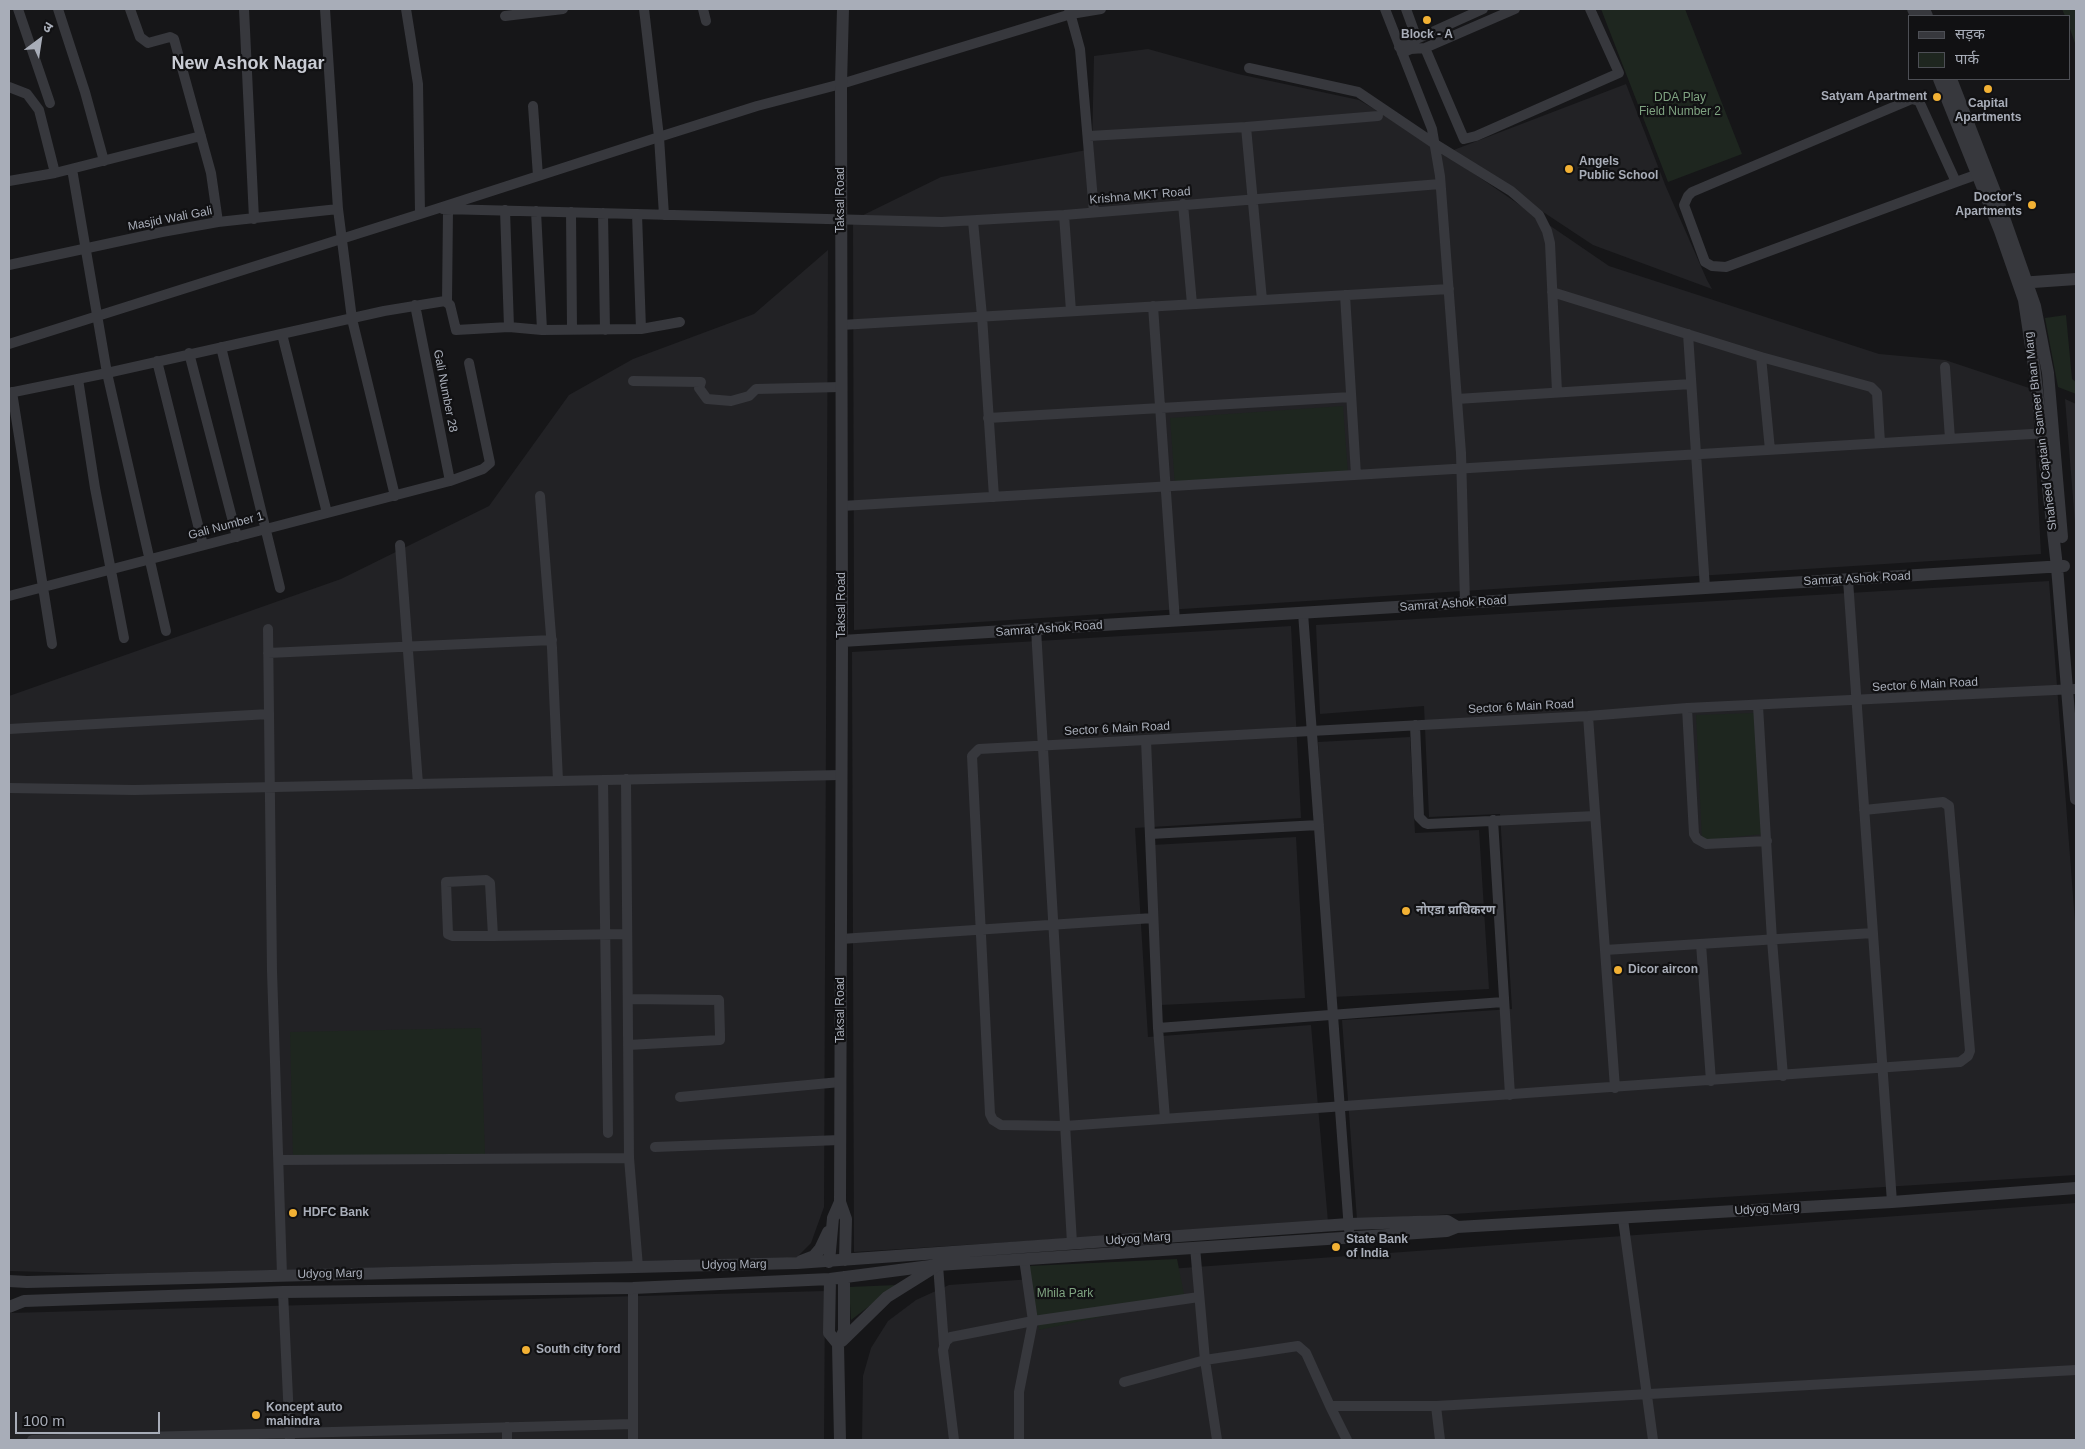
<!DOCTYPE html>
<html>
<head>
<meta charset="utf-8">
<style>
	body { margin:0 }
	#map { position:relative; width:2085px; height:1449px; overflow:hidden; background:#161618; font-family:Helvetica,"Noto Sans Devanagari",sans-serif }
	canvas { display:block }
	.frame { position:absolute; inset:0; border:10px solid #a8adb8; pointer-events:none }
	.legend { position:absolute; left:1908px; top:15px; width:162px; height:65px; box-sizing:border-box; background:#111113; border:1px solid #4d4f55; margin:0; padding:6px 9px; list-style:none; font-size:15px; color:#a8adb8 }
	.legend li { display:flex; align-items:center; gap:10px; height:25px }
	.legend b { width:25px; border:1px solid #4d4f55 }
	.north { position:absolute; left:15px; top:15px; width:50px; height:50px; -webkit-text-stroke:4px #111113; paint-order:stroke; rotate:31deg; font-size:14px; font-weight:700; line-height:20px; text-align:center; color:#a8adb8 }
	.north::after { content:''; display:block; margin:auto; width:18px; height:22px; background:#a8adb8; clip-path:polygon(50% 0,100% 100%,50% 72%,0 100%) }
	.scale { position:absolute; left:15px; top:1412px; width:145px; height:22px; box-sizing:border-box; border:2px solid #a8adb8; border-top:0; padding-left:6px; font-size:15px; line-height:18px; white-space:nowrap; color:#a8adb8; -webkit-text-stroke:4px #111113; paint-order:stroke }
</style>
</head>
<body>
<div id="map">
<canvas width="2085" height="1449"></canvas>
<div class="frame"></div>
<ul class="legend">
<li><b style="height:6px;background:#37383d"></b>सड़क</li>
<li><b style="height:14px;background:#1e261f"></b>पार्क</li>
</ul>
<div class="north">उ</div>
<div class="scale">100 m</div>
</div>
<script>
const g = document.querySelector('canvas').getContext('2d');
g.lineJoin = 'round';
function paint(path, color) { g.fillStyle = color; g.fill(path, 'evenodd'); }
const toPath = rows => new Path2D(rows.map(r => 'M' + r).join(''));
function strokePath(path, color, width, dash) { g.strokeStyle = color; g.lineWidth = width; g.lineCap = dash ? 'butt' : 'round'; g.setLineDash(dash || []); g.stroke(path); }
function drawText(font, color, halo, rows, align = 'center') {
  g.font = font + ' Helvetica,"Noto Sans Devanagari",sans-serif'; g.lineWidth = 4.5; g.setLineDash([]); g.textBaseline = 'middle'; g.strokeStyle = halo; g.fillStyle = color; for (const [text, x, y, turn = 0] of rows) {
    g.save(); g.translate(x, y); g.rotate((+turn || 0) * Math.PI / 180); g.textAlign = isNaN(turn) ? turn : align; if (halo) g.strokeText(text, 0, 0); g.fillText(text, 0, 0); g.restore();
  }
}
paint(toPath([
	[1148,49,1238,74,1359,100,1416,134,1609,266,1879,354,1945,360,2032,389,2041,554,854,630,853,220,941,177,1092,149,1094,56],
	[1626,84,1666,187,1707,280,1712,289,1593,245,1451,151],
	[828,250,824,1207,811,1243,797,1257,118,1274,9,1271,9,696,341,579,489,506,569,395,633,359,754,314],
	[2065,399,2076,404,2076,535],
	[2049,581,2076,935,2076,1175,1357,1220,1342,1020,1512,1009,1500,814,1429,817,1424,706,1320,714,1316,625],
	[1291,626,1301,818,1135,828,1148,1037,1311,1025,1328,1222,854,1252,852,652],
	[1410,737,1415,833,1479,830,1489,989,1333,997,1318,742],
	[1296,837,1305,998,1161,1005,1152,845],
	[2076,1203,2076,1440,862,1440,863,1376,871,1348,888,1321,916,1300,949,1285],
	[825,1291,824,1440,9,1440,9,1313]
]), '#222225');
paint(toPath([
	[1601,9,1685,9,1742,154,1668,182],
	[2062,9,2076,9,2076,46,2069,26,2069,16,2065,16],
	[2066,315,2072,379,2076,382,2076,394,2058,387,2045,318],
	[1343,406,1348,474,1175,486,1170,418],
	[1754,713,1762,834,1702,841,1696,715],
	[481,1028,485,1155,293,1159,290,1032],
	[1177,1259,1185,1299,1039,1330,1029,1266],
	[897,1285,851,1320,849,1287]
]), '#1e261f');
strokePath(toPath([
	[18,9,50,103],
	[58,9,85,92,104,161],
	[130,9,140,37,148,43,170,37,174,39,211,173,218,222],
	[244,9,254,219],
	[325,9,338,209,352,319,395,496],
	[406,9,418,84,420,213],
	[644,9,659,137,664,215],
	[703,9,706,21],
	[1069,9,1080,49,1094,212],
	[1385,9,1432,129,1440,176,1461,453,1465,603],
	[1406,9,1417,39],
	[505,16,563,9],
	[1399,47,1483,9],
	[1425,48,1464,139,1476,136,1619,73,1590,9],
	[1402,53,1411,49,1425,48,1515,9],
	[1249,68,1358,92,1435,144,1511,191,1539,215,1547,231,1550,243,1557,392],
	[9,87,27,94,39,110,55,173],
	[533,106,538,176],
	[1246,127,1378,116],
	[1089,136,1246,127,1262,300],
	[72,169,107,373,166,631],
	[9,181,55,173,201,136],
	[1956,182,1919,101,1912,99,1692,192,1688,196,1684,205,1705,262,1712,266,1726,267,1956,182,1984,172],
	[1183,204,1192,304],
	[443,209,942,222,1064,215,1440,184],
	[505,210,509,327],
	[536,211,542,330],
	[571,212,572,329],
	[603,213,605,330],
	[637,214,641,329],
	[1064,215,1071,311],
	[973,221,982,316,994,497],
	[9,265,162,232,218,222,338,209],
	[1552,292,1761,357,1871,387,1877,393,1880,443],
	[1345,295,1356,475],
	[447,302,448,210],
	[415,305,450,481],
	[1153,306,1175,621],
	[841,325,1449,289],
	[282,334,327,513],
	[1688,334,1705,588],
	[9,344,436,209,659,137,757,106,841,84,1071,14,1101,9],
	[221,347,280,588],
	[189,353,237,537],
	[1761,357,1770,450],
	[157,361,203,545],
	[1945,367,1950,439],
	[78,379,95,488,124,638],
	[633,381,701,382,699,388,707,399,731,401,749,396,756,389,841,387],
	[12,392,52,644],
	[9,393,107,373,384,311,445,301,450,305,456,330,509,327,542,330,641,329,680,322],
	[1457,399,1691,384],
	[988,418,1351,397],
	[540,496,552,648,558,781],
	[842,506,2048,433],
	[400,545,418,784],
	[1848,580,1892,1202],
	[9,596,450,481,483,469,490,463,469,363],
	[1303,613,1349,1230],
	[268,629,272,971,282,1275],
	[1036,629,1072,1243],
	[268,653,552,640],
	[1758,706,1772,940,1783,1076],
	[1687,708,1694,834,1697,839,1706,844,1767,841],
	[1588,716,1615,1088],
	[1415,725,1419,817,1425,823,1428,824,1595,816],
	[9,729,269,714],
	[1146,740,1158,1028,1165,1119],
	[626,779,629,1158,638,1267],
	[603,780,608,1133],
	[9,788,134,790,841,775],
	[1864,810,1943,802,1949,806,1970,1051,1968,1056,1960,1062,1065,1126,1001,1125,993,1120,990,1114,972,756,979,749,1588,716,1687,708,2075,689],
	[1493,820,1510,1095],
	[1150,834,1319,825],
	[493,936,453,936,448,934,446,882,486,880,490,883,493,936,627,934],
	[841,939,1153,918],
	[1701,944,1711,1081],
	[1605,950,1873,933],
	[628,999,719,1000,720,1034,720,1040,628,1045],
	[1158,1028,1503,1002],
	[680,1097,840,1082],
	[655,1147,840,1140],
	[279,1160,629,1158],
	[1623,1219,1653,1440],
	[1195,1247,1205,1360,1217,1440],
	[938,1265,944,1345],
	[633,1288,633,1440],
	[283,1292,290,1440],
	[1124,1382,1205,1360,1298,1346,1306,1353,1330,1406],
	[1436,1406,1440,1440],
	[507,1427,507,1440],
	[32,1440,633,1424],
	[954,1440,943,1350,946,1341,951,1337,1033,1321,1199,1297],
	[1019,1440,1019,1392,1033,1321,1024,1259],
	[1347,1440,1330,1406,1436,1406,2076,1370]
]), '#37383d', 10);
strokePath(toPath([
	[843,9,841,84,842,641,840,1202,846,1219,845,1260],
	[1913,9,1916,16],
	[1924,9,1927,16],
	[1939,79,2000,231,2024,300,2035,373,2057,567,2076,799],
	[1951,79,1995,192,2035,306,2048,373,2062,537],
	[2019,283,2076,279],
	[842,641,2064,566],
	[801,1261,814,1256,820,1249,828,1232],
	[829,1262,833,1218,840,1202],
	[830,1279,829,1333,838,1344],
	[9,1281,27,1282,797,1263,1349,1224,1447,1221,1457,1227],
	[9,1307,24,1301,283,1292,633,1288,830,1279,938,1265,1447,1231,1457,1227,1892,1202,2076,1188],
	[842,1341,887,1297,935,1267],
	[840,1440,838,1344,844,1331,844,1277]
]), '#37383d', 12);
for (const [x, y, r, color] of [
	[1427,20,5,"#f2b134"],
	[1988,89,5,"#f2b134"],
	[1937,97,5,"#f2b134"],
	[1569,169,5,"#f2b134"],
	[2032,205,5,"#f2b134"],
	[1406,911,5,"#f2b134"],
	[1618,970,5,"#f2b134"],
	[293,1213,5,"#f2b134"],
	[1336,1247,5,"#f2b134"],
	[526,1350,5,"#f2b134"],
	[256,1415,5,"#f2b134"]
]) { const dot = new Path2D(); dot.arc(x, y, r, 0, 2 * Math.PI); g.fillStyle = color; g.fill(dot); strokePath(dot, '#111113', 2); }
drawText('bold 12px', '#a8adb8', '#111113', [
	["Block - A",1427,35,"center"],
	["Satyam Apartment",1927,97,"right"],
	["Capital",1988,104,"center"],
	["Apartments",1988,118,"center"],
	["Angels",1579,162],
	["Public School",1579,176],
	["Doctor's",2022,198,"right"],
	["Apartments",2022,212,"right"],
	["नोएडा प्राधिकरण",1416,911],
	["Dicor aircon",1628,970],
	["HDFC Bank",303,1213],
	["State Bank",1346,1240],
	["of India",1346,1254],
	["South city ford",536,1350],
	["Koncept auto",266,1408],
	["mahindra",266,1422]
], 'left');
drawText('12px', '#7fa381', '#111113', [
	["DDA Play",1680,98],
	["Field Number 2",1680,112],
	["Mhila Park",1065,1294]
]);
drawText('12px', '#a8adb8', '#111113', [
	["Krishna MKT Road",1140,196,-5],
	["Taksal Road",841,200,-90],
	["Masjid Wali Gali",170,219,-11],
	["Gali Number 28",445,391,79],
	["Shaheed Captain Sameer Bhan Marg",2041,431,-97],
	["Gali Number 1",226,526,-15],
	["Samrat Ashok Road",1857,579,-3],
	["Samrat Ashok Road",1453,604,-4],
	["Taksal Road",842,605,-90],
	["Samrat Ashok Road",1049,629,-4],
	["Sector 6 Main Road",1925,685,-3],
	["Sector 6 Main Road",1521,707,-3],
	["Sector 6 Main Road",1117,729,-3],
	["Taksal Road",841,1010,-90],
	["Udyog Marg",1767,1209,-4],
	["Udyog Marg",1138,1239,-4],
	["Udyog Marg",734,1265,-1],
	["Udyog Marg",330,1274,-1]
]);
drawText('bold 18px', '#c9ccd4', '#111113', [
	["New Ashok Nagar",248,64]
]);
</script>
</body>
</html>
